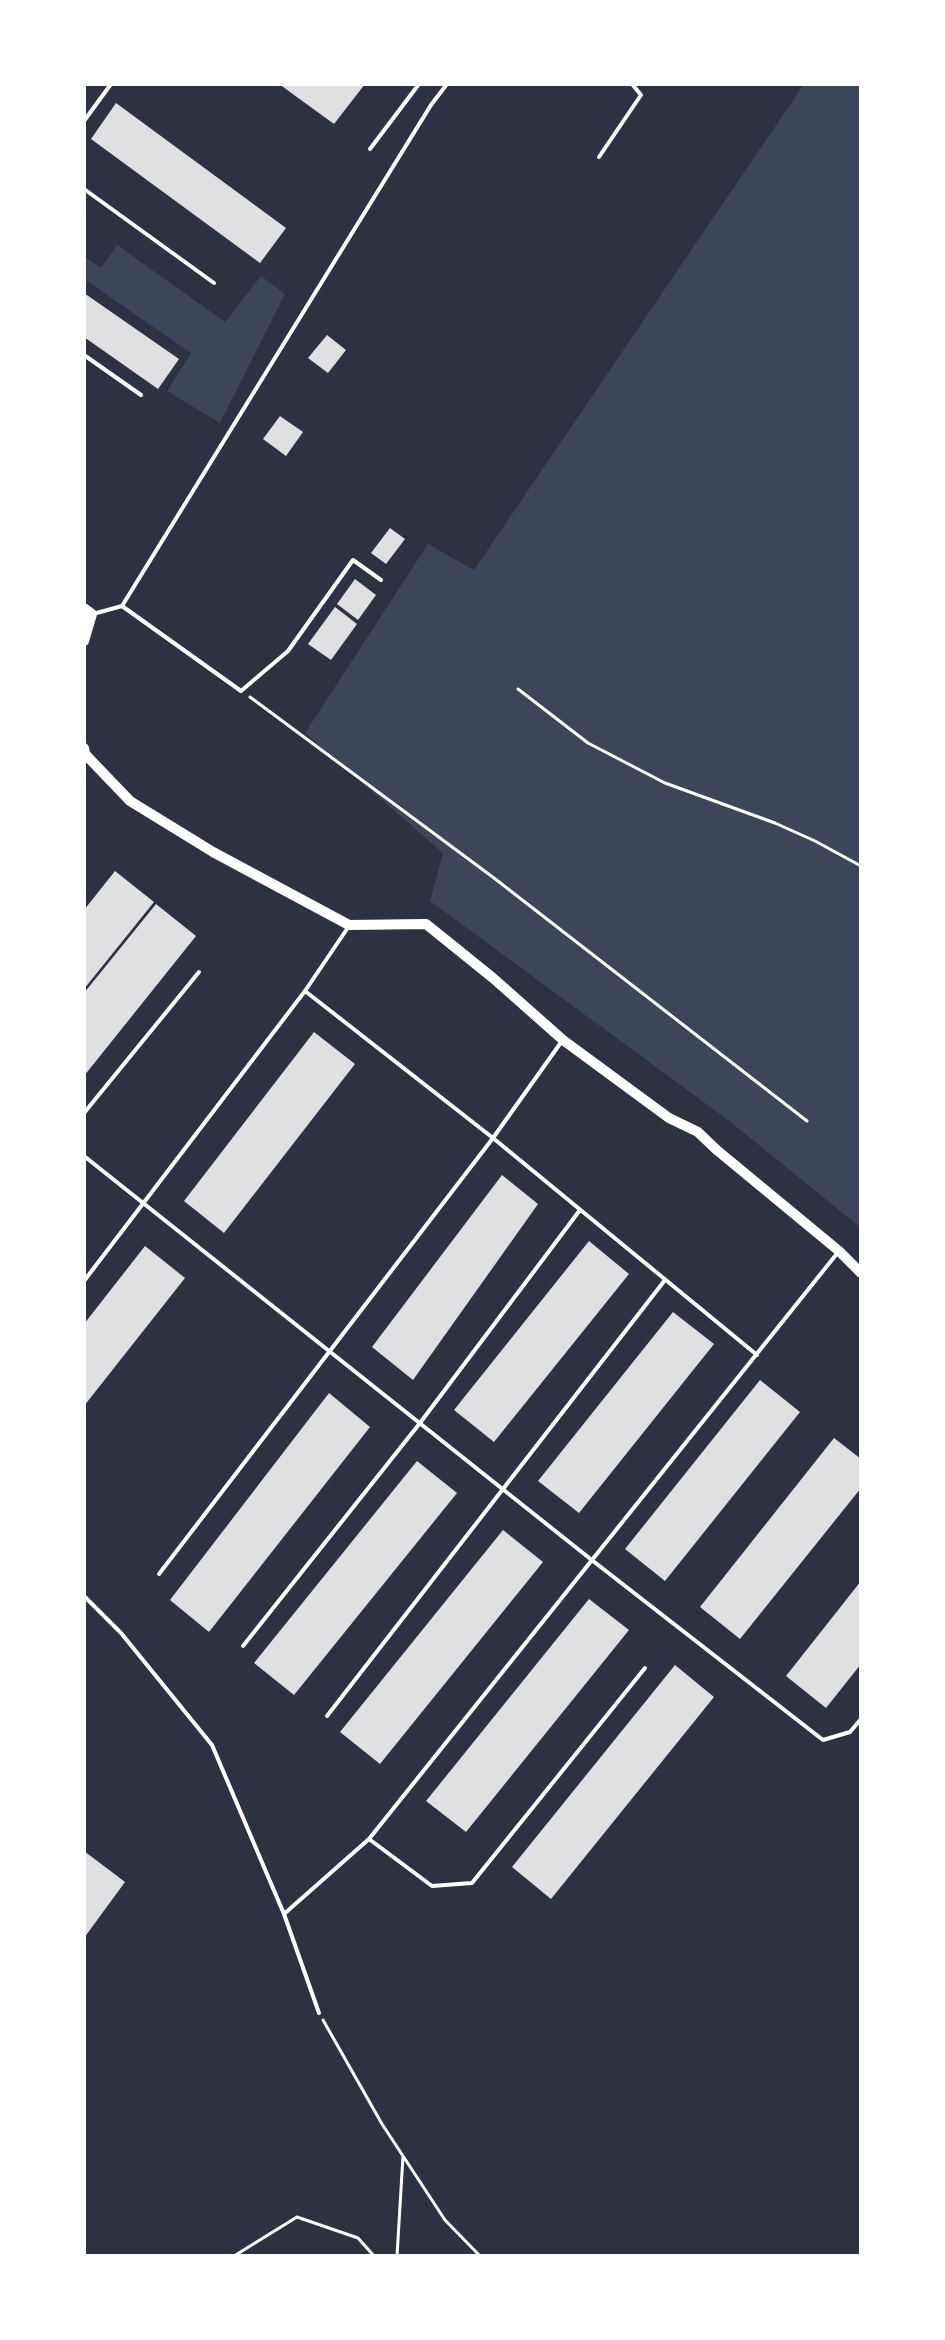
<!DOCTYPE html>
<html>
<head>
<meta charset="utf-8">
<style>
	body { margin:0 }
	#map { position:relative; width:945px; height:2340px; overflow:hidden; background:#2d3142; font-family:"IBM Plex Sans",sans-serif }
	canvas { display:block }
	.frame { position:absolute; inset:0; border:86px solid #fff; pointer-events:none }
</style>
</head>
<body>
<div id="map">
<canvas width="945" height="2340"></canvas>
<div class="frame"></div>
</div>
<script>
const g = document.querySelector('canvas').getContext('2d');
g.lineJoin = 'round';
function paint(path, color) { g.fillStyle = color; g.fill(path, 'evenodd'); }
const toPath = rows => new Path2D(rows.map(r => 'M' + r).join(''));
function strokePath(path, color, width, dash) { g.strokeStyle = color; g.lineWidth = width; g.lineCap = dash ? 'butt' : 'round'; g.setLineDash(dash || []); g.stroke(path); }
paint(toPath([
	[804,84,861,84,861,1228,728,1120,430,901,443,853,305,733,428,544,474,570],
	[117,245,225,322,261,276,285,294,220,423,167,391,191,353,84,279,84,256,101,268]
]), '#3c4559');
paint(toPath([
	[279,84,365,84,334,124],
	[116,103,286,228,260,263,91,139],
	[84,293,179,359,158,389,84,337],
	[327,335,346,350,328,373,308,358],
	[280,416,303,432,286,456,263,439],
	[390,528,405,539,386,564,371,553],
	[355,579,376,595,358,620,337,604],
	[335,607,357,624,331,660,308,644],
	[115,871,154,902,84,989,84,910],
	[156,904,196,936,84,1076,84,993],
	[314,1032,355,1064,224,1233,184,1201],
	[502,1175,538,1204,413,1380,372,1347],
	[589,1241,629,1274,494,1442,454,1410],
	[145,1246,185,1278,84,1406,84,1324],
	[673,1312,714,1344,579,1513,538,1481],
	[760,1380,800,1412,665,1581,625,1549],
	[329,1393,370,1427,209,1632,170,1600],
	[834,1438,861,1459,861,1488,740,1639,700,1607],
	[417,1461,457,1493,294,1695,254,1663],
	[503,1530,543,1562,380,1764,340,1732],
	[861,1581,861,1664,826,1708,786,1676],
	[589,1599,629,1630,466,1832,426,1801],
	[675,1665,714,1697,551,1899,512,1867],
	[84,1851,125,1882,84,1938]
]), '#e0e0e3');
strokePath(toPath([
	[518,689,588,743,665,783,775,823,815,841,861,866],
	[250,697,494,878,807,1121],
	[323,2020,382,2124,445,2220,480,2256],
	[234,2256,297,2217,358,2238,374,2256],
	[397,2256,403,2156]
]), '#fff', 3);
strokePath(toPath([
	[84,121,111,84],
	[370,149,419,84],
	[599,157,641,95,632,84],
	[84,189,214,283],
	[84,355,141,395],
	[122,606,241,691,288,651,353,560,381,580],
	[93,614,122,606,431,105,447,84],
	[305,991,493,1138,757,1355],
	[84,1113,199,972],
	[84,1156,593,1561,823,1740,850,1732,861,1719],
	[84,1281,305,991,349,926],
	[159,1574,493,1138,562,1041],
	[84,1596,121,1633,212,1745,284,1914],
	[243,1646,420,1423,580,1210],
	[327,1716,665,1280],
	[369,1839,432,1886,472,1883,645,1668],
	[319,2013,284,1914,369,1839,839,1251]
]), '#fff', 4);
strokePath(toPath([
	[84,608,92,614,84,641],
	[84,748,85,754,130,801,213,852,349,925,426,924,493,978,563,1040,669,1118,698,1132,718,1151,839,1251,861,1273]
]), '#fff', 10);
</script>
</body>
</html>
